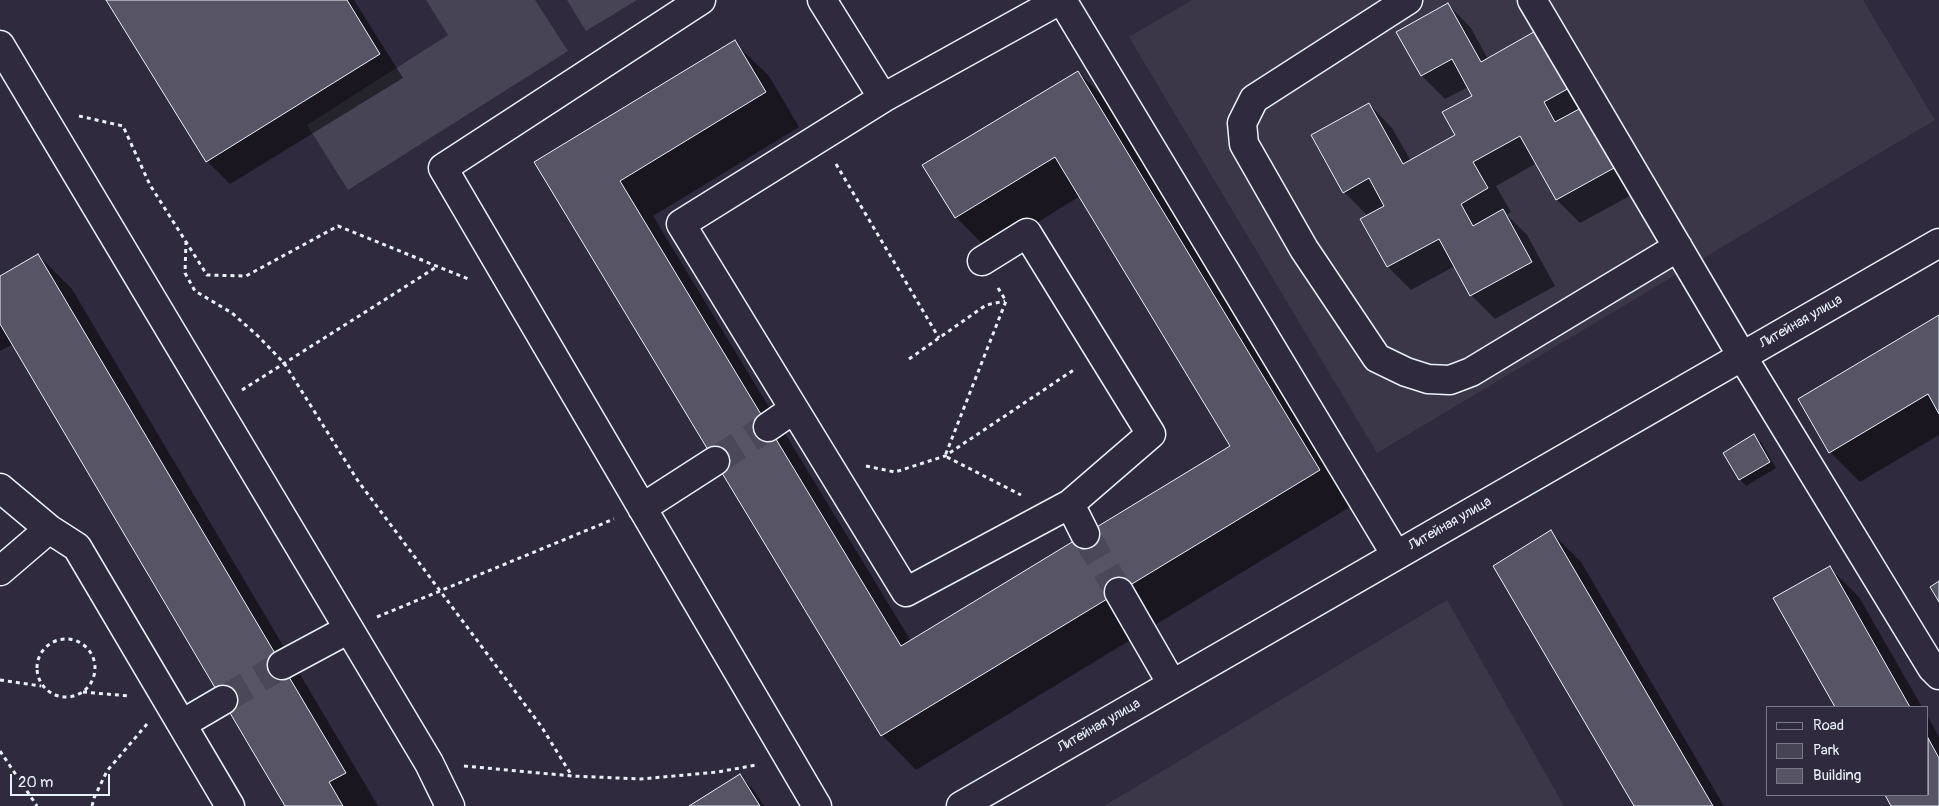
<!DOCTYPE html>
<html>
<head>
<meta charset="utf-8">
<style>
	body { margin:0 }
	#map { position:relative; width:1939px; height:806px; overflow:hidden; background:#2f2a3d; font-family:Pangolin,sans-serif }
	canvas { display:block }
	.legend { position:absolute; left:1766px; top:706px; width:162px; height:90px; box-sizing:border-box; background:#2f2a3d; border:1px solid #797a88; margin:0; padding:6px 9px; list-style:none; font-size:15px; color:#e8f1f8 }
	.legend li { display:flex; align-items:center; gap:10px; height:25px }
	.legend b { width:25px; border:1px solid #797a88 }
	.scale { position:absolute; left:10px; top:774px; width:100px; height:22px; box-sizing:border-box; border:2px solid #e8f1f8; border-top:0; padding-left:6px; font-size:15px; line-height:18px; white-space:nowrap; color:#e8f1f8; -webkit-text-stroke:4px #2f2a3d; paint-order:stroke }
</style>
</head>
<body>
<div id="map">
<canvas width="1939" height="806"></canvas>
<ul class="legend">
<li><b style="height:6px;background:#2f2a3d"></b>Road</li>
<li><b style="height:14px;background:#464455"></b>Park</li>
<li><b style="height:14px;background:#575565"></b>Building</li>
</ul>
<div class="scale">20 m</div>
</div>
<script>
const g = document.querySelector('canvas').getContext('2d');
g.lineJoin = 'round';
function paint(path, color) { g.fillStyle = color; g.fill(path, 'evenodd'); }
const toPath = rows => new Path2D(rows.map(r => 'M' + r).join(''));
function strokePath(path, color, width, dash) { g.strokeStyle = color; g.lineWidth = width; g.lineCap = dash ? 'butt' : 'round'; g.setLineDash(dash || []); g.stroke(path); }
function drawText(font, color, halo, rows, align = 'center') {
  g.font = font + ' Pangolin,sans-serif'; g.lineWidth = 4; g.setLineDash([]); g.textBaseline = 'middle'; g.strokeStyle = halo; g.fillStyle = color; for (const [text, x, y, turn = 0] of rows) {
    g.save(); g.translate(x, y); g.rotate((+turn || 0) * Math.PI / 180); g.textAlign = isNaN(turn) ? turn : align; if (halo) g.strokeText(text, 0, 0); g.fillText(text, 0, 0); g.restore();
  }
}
paint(toPath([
	[1192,0,1863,0,1935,120,1377,453,1129,37],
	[1447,600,1564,806,1104,806]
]), '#3b3749');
paint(toPath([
	[426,0,535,0,568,51,348,190,307,125,448,35],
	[567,0,637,0,586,31]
]), '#464455');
paint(toPath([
	[107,0,354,0,403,78,230,184,207,161],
	[1448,4,1471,28,1488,59,1539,31,1637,192,1580,223,1557,200,1537,163,1496,186,1511,212,1507,215,1527,235,1555,286,1495,319,1471,295,1455,266,1411,290,1388,267,1362,219,1368,216,1344,192,1369,104,1392,128,1411,161,1456,136,1474,96,1468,87,1445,99,1422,76],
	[734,42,769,76,799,127,653,216,911,641,1232,446,1080,196,990,252,956,217,1078,72,1112,106,1353,505,916,770,882,735,535,162],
	[38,255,72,289,378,806,286,806,13,344,0,351,0,278],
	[1939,317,1939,435,1860,482,1830,452],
	[1754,436,1761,442,1776,468,1746,486,1740,479],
	[1551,532,1581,562,1724,806,1635,806],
	[1830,568,1859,597,1922,707,1836,707,1775,599],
	[1928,717,1939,737,1939,806,1893,806,1886,795,1928,795],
	[740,776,753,789,764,806,692,806]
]), '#0007');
const building = toPath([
	[106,0,347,0,380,54,206,162,106,0],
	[1448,3,1481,62,1539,29,1571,87,1544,102,1555,122,1581,108,1614,168,1556,200,1520,136,1473,162,1488,188,1461,204,1473,226,1503,209,1532,262,1470,296,1439,239,1387,267,1360,219,1384,206,1369,178,1343,193,1311,135,1369,103,1403,164,1455,135,1442,112,1472,96,1452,59,1421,76,1396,32,1448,3],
	[735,40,766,92,620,181,901,646,1230,446,1055,157,955,218,922,165,1078,71,1320,470,881,736,534,162,735,40],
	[38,254,346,773,329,782,343,806,285,806,0,324,0,276,38,254],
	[1939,315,1939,414,1928,394,1829,453,1798,399,1939,315],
	[1754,434,1770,462,1739,480,1723,453,1754,434],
	[1551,530,1713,806,1634,806,1493,566,1551,530],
	[1830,566,1910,707,1835,707,1773,598,1830,566],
	[1939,581,1939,602,1930,587,1939,581],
	[1928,738,1939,758,1939,806,1891,806,1885,795,1928,795,1928,738],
	[740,774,760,806,689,806,740,774]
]);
paint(building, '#575565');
strokePath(building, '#e8f1f8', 1);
strokePath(toPath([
	[715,461,768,427],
	[1085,534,1119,592],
	[223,700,282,665]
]), '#4b4859', 28, [28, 14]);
const minor = toPath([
	[701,0,443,168,817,806],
	[822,0,883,98,1060,0],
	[1062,0,1396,555],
	[1408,0,1254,99,1242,123,1244,144,1304,249,1377,358,1406,372,1428,379,1450,380,1471,372,1678,247],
	[1532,0,1742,356,1932,668,1939,675],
	[0,45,429,763,450,806],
	[883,98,681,224,906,592,1070,504],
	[982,261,1027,233,1151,434,1070,504,1085,534],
	[768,427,794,409],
	[0,488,49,529,77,547,230,806],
	[642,508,715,461],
	[0,571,49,529],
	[1119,592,1172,684],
	[282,665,349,629],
	[182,724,223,700],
	[961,806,1939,243]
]);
strokePath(minor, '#e8f1f8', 31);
strokePath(toPath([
	[79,116,123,126,150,185,207,275,246,276,338,226,471,280],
	[836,164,939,338],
	[186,241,185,273,195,291,232,313,258,336,284,363,358,481,541,726,572,776],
	[998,288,1006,301,945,456,1021,495],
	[909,359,986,305,1005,301],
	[242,390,438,266],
	[866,466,895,472,945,456,1075,369],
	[377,617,614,519],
	'37 668a29 29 0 1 1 58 0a29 29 0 1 1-58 0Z',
	[0,680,41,686],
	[83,692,129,696],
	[0,751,37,806],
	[464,766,572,776,641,779,718,772,756,765],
	[92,806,94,798,107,771,147,724]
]), '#e8f1f8', 3, [4, 4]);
strokePath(minor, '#2f2a3d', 28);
drawText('14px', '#e8f1f8', '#2f2a3d', [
	["Литейная улица",1801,322,-30],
	["Литейная улица",1450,524,-30],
	["Литейная улица",1099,726,-30]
]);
</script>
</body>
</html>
